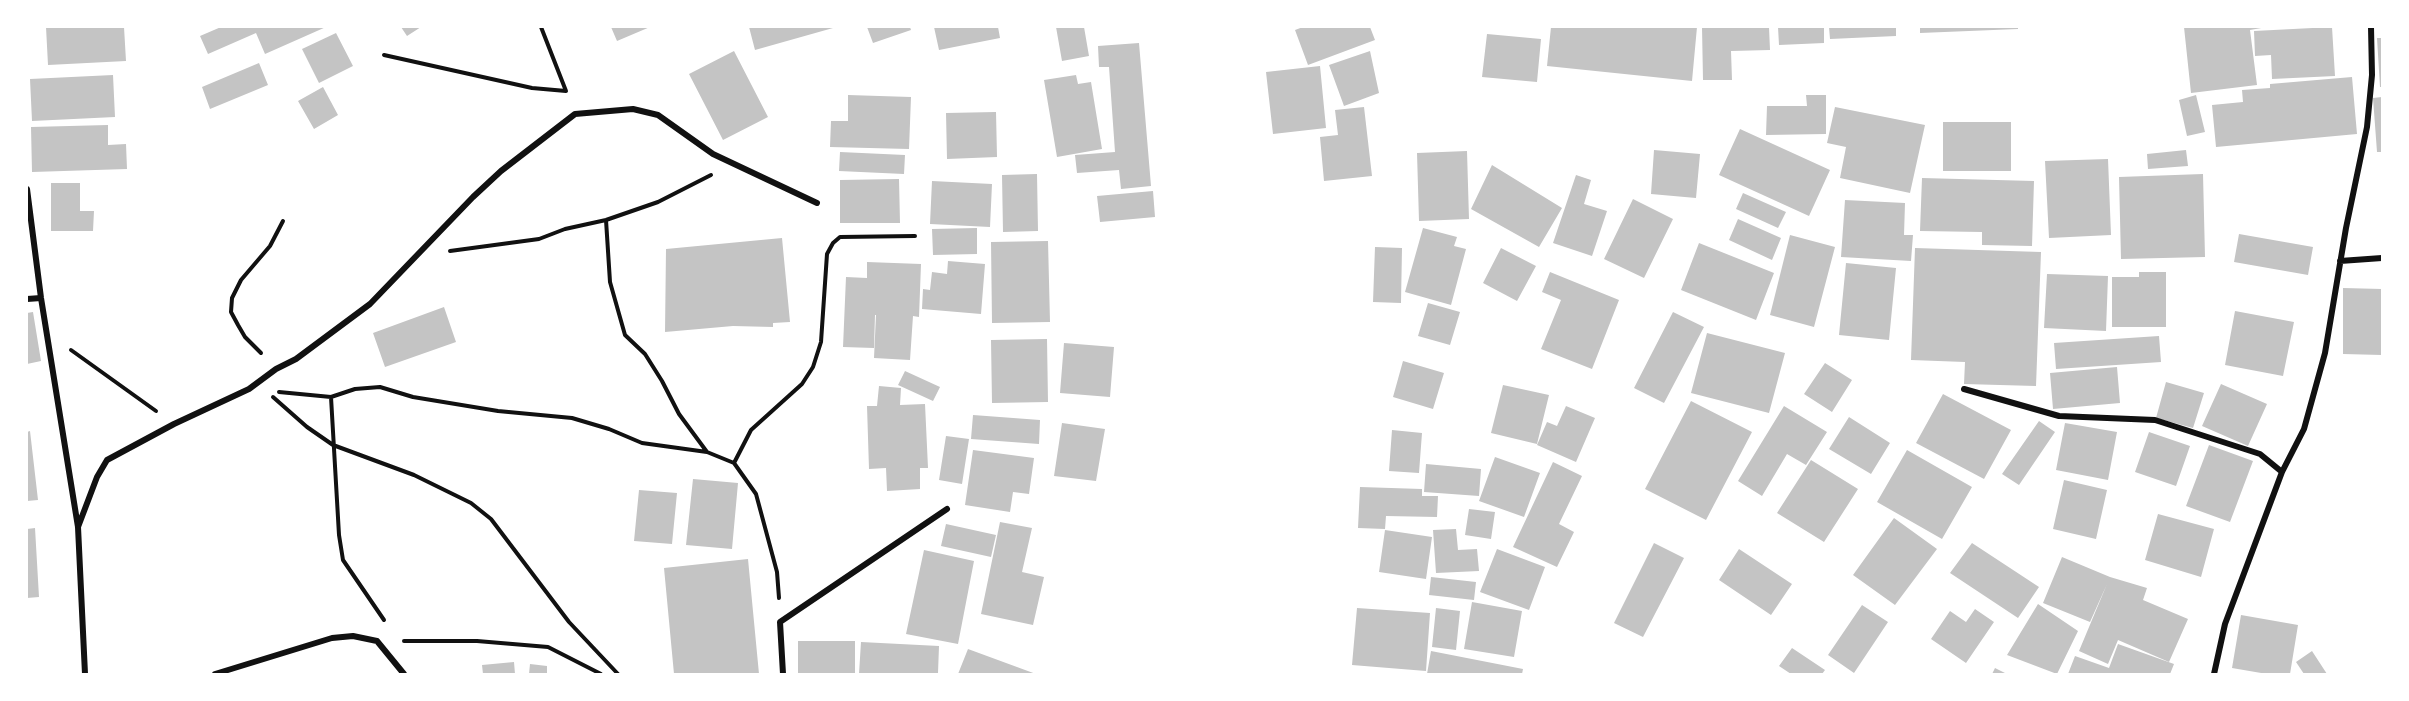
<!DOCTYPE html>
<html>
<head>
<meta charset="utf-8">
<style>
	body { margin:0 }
	#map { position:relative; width:2409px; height:701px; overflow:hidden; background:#fff; font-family:"Roboto Serif",serif }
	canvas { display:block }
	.frame { position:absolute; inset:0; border:28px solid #fff; pointer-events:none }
</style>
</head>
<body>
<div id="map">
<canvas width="2409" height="701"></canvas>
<div class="frame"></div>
</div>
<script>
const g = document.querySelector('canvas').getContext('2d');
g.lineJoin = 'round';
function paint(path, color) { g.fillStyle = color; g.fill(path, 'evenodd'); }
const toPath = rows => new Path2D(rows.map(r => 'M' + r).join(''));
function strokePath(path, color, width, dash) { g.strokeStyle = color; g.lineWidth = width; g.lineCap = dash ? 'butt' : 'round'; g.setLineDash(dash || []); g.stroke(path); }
paint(toPath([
	[46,27,124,27,126,61,48,65],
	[221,27,326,27,265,54,256,33,208,54,200,36],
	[401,27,421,27,407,36],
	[611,27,650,27,617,41],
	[749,27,833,27,833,28,755,50],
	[867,27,910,27,911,30,873,43],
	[934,27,998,27,1000,38,939,50],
	[1056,27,1084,27,1089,56,1062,61],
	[1303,27,1370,27,1375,40,1308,65,1295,30],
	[1551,27,1697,27,1692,81,1547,66],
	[1702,27,1769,27,1770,50,1731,51,1732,80,1703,80],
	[1778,27,1824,27,1824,43,1779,45],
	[1829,27,1896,27,1896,36,1830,39],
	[1920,27,2018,27,2018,29,1920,33],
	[2184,27,2267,27,2250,30,2257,85,2191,93],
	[2332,27,2335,76,2272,79,2271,55,2255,56,2254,31],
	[336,33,353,66,319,83,302,49],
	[1487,34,1541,39,1537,82,1482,77],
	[2377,38,2382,38,2382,87,2380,87],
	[1139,43,1151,186,1121,189,1119,170,1077,173,1075,155,1115,152,1109,67,1099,67,1098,46],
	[734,51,768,117,723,140,689,74],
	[1370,51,1379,93,1344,106,1329,65],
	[259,63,268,85,210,109,202,87],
	[1320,66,1326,128,1273,134,1266,72],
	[113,75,115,117,32,121,30,79],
	[1076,75,1078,84,1091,82,1102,149,1057,157,1044,80],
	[2352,77,2357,134,2216,147,2212,105,2243,102,2242,90,2270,88,2270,84],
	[323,87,338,115,314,129,298,101],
	[848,95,911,97,909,149,830,147,831,121,848,121],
	[1806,95,1826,95,1826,134,1766,135,1767,106,1807,106],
	[2196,95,2205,132,2187,136,2179,100],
	[2382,97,2382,152,2377,152,2373,98],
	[1364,107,1372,176,1324,181,1320,137,1338,135,1335,110],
	[1835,107,1925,125,1910,193,1840,178,1846,147,1827,143],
	[996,112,997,157,947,159,946,113],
	[1943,122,2011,122,2011,171,1943,171],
	[108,125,108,145,126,144,127,169,32,172,31,127],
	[1740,129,1830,170,1809,216,1719,175],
	[1654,150,1700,154,1696,198,1651,194],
	[2186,150,2188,166,2148,169,2147,154],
	[1467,151,1469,219,1419,221,1417,153],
	[840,152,905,155,904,174,839,171],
	[2108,159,2111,235,2049,238,2045,161],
	[1492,165,1562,208,1539,247,1471,209],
	[1037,174,1038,231,1003,232,1002,175],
	[2203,174,2205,257,2121,259,2119,177],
	[1576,175,1591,180,1584,204,1607,211,1592,256,1553,243],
	[1922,178,2034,181,2032,246,1982,245,1982,232,1920,231],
	[899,179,900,223,840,223,840,180],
	[932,181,992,184,990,227,930,224],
	[51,183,80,183,80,211,94,211,93,231,51,231],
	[1153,191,1155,217,1100,222,1097,196],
	[1743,193,1786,212,1778,228,1736,209],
	[1633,199,1673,219,1644,278,1604,259],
	[1845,200,1905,203,1904,235,1913,235,1911,261,1841,257],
	[1738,219,1781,238,1772,260,1729,240],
	[977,228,977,254,933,255,932,229],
	[1423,228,1457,237,1454,246,1466,249,1451,305,1405,292],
	[2239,234,2313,247,2308,275,2234,262],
	[1790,235,1835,247,1814,327,1770,315],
	[782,238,790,322,773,323,773,327,733,326,665,332,666,249],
	[1048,241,1050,322,992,323,991,242],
	[1699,243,1774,273,1756,320,1681,290],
	[1375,247,1402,248,1401,303,1373,302],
	[1501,248,1536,266,1517,301,1483,283],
	[1915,248,2041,252,2036,386,1964,384,1965,362,1911,360],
	[948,261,985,264,981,314,922,309,923,289,930,290,932,272,947,274],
	[867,262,921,264,919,317,913,316,910,360,874,358,876,315,875,315,874,348,843,347,846,277,867,278],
	[1846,263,1896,268,1889,340,1839,335],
	[1550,272,1619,300,1592,369,1541,349,1561,300,1542,292],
	[2139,272,2166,272,2166,327,2112,327,2112,277,2139,277],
	[2047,274,2108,276,2106,331,2044,328],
	[2343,288,2382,289,2382,355,2343,354],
	[1428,303,1460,312,1450,345,1418,336],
	[444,307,456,342,385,367,373,333],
	[2235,311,2294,322,2283,376,2225,365],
	[33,312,41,361,27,364,27,313],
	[1673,312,1704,327,1664,403,1634,388],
	[1707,333,1785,353,1769,413,1691,393],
	[2159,336,2161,362,2056,369,2054,343],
	[1047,339,1048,402,992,403,991,340],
	[1064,343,1114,347,1110,397,1060,393],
	[1403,361,1444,373,1433,409,1393,397],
	[1825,363,1852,380,1832,412,1804,394],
	[2117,367,2120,403,2053,409,2050,373],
	[905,371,940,387,933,401,898,385],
	[2166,382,2204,393,2193,428,2156,418],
	[2221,384,2267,404,2248,446,2202,426],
	[1503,385,1549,395,1537,444,1491,433],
	[879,386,901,388,900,405,925,404,928,468,920,468,920,489,887,491,886,468,869,469,867,406,877,406],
	[1943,394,2011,430,1984,479,1916,443],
	[1691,401,1752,432,1706,520,1645,489],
	[1566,406,1595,418,1576,462,1537,445,1547,422,1557,426],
	[1784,406,1827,432,1806,465,1787,454,1762,496,1738,481],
	[973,415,1040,420,1039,444,971,439],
	[1849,417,1890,443,1871,474,1829,449],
	[2039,421,2055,432,2019,485,2002,474],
	[1062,423,1105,429,1096,481,1054,476],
	[2065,423,2117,432,2108,480,2056,470],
	[1392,430,1422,433,1419,473,1389,471],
	[30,431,38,500,27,501,27,432],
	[2149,432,2190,446,2176,486,2135,472],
	[946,436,969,439,962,484,939,480],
	[2209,445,2253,461,2230,522,2186,506],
	[973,450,1034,458,1029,494,1013,492,1010,512,965,505],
	[1907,450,1972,487,1942,539,1877,502],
	[1495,457,1540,473,1524,517,1479,501],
	[1811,460,1858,489,1824,542,1777,513],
	[1553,462,1582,476,1559,524,1574,532,1557,567,1513,547],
	[1426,464,1481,469,1479,496,1424,492],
	[693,479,738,483,732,549,686,545],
	[2064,480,2107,490,2096,539,2053,529],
	[1360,487,1422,489,1422,496,1438,496,1437,517,1386,516,1385,529,1358,528],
	[639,490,677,493,672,544,634,541],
	[1469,509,1495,512,1491,539,1465,535],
	[2158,514,2214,529,2201,577,2145,560],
	[1894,518,1937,549,1895,605,1853,575],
	[1000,522,1032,528,1022,572,1044,577,1033,625,981,614],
	[946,524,996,535,991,557,941,546],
	[35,528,39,597,27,598,27,529],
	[1456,529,1458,550,1477,549,1479,571,1436,573,1433,530],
	[1385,530,1432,537,1426,579,1379,572],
	[1654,543,1684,558,1643,637,1614,623],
	[1972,543,2039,587,2018,618,1950,573],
	[1497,549,1545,567,1529,610,1480,592],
	[1739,549,1792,584,1771,615,1719,580],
	[924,550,974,561,958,644,906,634],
	[2062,557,2110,577,2147,588,2143,600,2188,619,2169,662,2118,640,2108,664,2079,651,2107,584,2090,622,2043,603],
	[748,559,759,674,674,674,664,568],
	[1431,577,1476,582,1474,600,1429,595],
	[1472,602,1522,611,1514,657,1464,649],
	[2038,604,2078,631,2057,674,2007,655],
	[1862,605,1888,622,1854,673,1828,655],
	[1357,608,1430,613,1426,671,1352,665],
	[1436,608,1460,611,1456,650,1432,647],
	[1975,609,1994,622,1966,663,1931,639,1950,611,1966,622],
	[2241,615,2298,625,2290,674,2267,674,2232,668],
	[798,641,855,641,855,674,798,674],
	[861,642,939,646,938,673,859,674],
	[2118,644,2174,664,2170,674,2068,674,2075,656,2109,668],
	[1792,648,1825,670,1822,674,1791,674,1779,666],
	[968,649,1036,674,958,674],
	[1431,651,1523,669,1522,674,1427,674],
	[2312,651,2327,674,2304,674,2296,662],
	[514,662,515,674,483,674,482,665],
	[530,664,547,666,547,674,529,674],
	[1995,668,2007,674,1992,674]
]), '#c4c4c4');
strokePath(toPath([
	[541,27,566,91],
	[384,55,532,88,566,91],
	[606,220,610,282,625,335,645,354,662,381,679,414,707,452,734,463,756,494,777,572,779,598],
	[450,251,539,239,565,229,606,220,658,202,711,175],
	[71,350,156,411],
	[261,353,245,337,238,325,231,312,232,298,241,280,270,246,283,221],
	[279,392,331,397,355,389,380,387,413,397,498,411,572,418,609,429,642,443,707,452],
	[273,397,307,427,333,445,414,475,471,503,491,519,569,622,618,674],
	[331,397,339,535,343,560,384,620],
	[734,463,751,430,802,384,813,367,821,342,827,254,833,243,840,237,915,236],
	[404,641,477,641,548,647,601,674]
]), '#111', 4);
strokePath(toPath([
	[27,189,41,298,78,527,85,674],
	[2340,261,2382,258],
	[27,299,41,298],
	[1964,389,2059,416,2155,420,2260,454,2282,472],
	[78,527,97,477,107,460,174,424,249,389,276,369,296,359,370,304,473,197,501,171,575,114,633,109,658,115,713,154,817,203],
	[215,674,332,638,353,636,377,641,404,674],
	[783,674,780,622,947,509],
	[2214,674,2225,624,2282,472,2304,429,2325,353,2346,228,2367,127,2372,75,2371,27]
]), '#111', 6);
</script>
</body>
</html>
